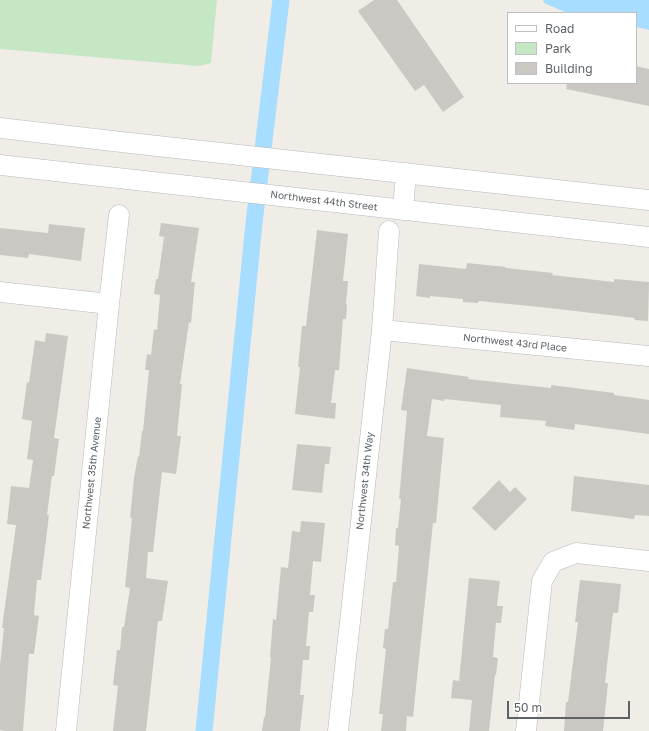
<!DOCTYPE html>
<html>
<head>
<meta charset="utf-8">
<style>
	body { margin:0 }
	#map { position:relative; width:649px; height:731px; overflow:hidden; background:#f0ede6; font-family:"Golos Text",sans-serif }
	canvas { display:block }
	.legend { position:absolute; left:507px; top:12px; width:130px; height:72px; box-sizing:border-box; background:#fff; border:1px solid #bec0c2; margin:0; padding:5px 7px; list-style:none; font-size:12px; color:#5d6266 }
	.legend li { display:flex; align-items:center; gap:8px; height:20px }
	.legend b { width:20px; border:1px solid #bec0c2 }
	.scale { position:absolute; left:507px; top:701px; width:123px; height:18px; box-sizing:border-box; border:2px solid #5d6266; border-top:0; padding-left:5px; font-size:12px; line-height:14px; white-space:nowrap; color:#5d6266; -webkit-text-stroke:3px #fff; paint-order:stroke }
</style>
</head>
<body>
<div id="map">
<canvas width="649" height="731"></canvas>
<ul class="legend">
<li><b style="height:5px;background:#fff"></b>Road</li>
<li><b style="height:11px;background:#c5e7c3"></b>Park</li>
<li><b style="height:11px;background:#cbc8c3"></b>Building</li>
</ul>
<div class="scale">50 m</div>
</div>
<script>
const g = document.querySelector('canvas').getContext('2d');
g.lineJoin = 'round';
function paint(path, color) { g.fillStyle = color; g.fill(path, 'evenodd'); }
const toPath = rows => new Path2D(rows.map(r => 'M' + r).join(''));
function strokePath(path, color, width, dash) { g.strokeStyle = color; g.lineWidth = width; g.lineCap = dash ? 'butt' : 'round'; g.setLineDash(dash || []); g.stroke(path); }
function drawText(font, color, halo, rows, align = 'center') {
  g.font = font + ' "Golos Text",sans-serif'; g.lineWidth = 3; g.setLineDash([]); g.textBaseline = 'middle'; g.strokeStyle = halo; g.fillStyle = color; for (const [text, x, y, turn = 0] of rows) {
    g.save(); g.translate(x, y); g.rotate((+turn || 0) * Math.PI / 180); g.textAlign = isNaN(turn) ? turn : align; if (halo) g.strokeText(text, 0, 0); g.fillText(text, 0, 0); g.restore();
  }
}
paint(toPath([
	[0,0,217,0,211,63,199,66,0,49]
]), '#c5e7c3');
paint(toPath([
	[543,0,649,0,649,30,636,27,636,13,567,13,544,3]
]), '#a7ddff');
strokePath(toPath([
	[204,731,254,223,281,0]
]), '#a7ddff', 17);
paint(toPath([
	[374,0,397,0,464,97,443,112,424,85,415,91,358,11],
	[636,66,649,69,649,106,566,89,567,83,636,83],
	[161,223,199,228,191,282,195,282,191,323,189,322,180,384,182,384,177,436,181,436,176,474,162,472,153,552,148,552,146,578,168,581,162,621,158,621,146,731,113,731,118,686,113,685,117,650,120,650,122,627,124,627,130,588,125,587,132,518,130,518,134,478,138,456,139,457,142,431,143,431,149,370,145,370,147,354,151,355,154,329,157,330,160,295,154,294,156,279,158,279,164,237,159,236],
	[49,224,85,228,81,261,29,254,28,258,0,255,0,228,48,233],
	[317,230,348,234,343,281,348,281,346,304,347,305,346,319,343,319,339,370,335,370,331,403,336,403,335,419,295,414,300,367,298,367,302,326,306,326],
	[467,263,506,267,506,268,553,273,552,275,614,282,614,279,649,282,648,321,634,320,635,318,549,308,479,301,478,303,463,302,463,299,430,296,430,298,416,296,419,264,466,269],
	[46,333,68,336,54,438,59,439,54,476,52,476,47,515,49,515,45,548,41,580,37,580,34,615,39,616,34,654,29,654,23,731,6,731,0,730,0,665,4,628,2,628,16,525,7,524,11,486,29,488,33,460,27,459,32,421,22,419,27,382,29,383,35,340,45,342],
	[407,368,469,377,468,379,551,388,551,385,614,393,614,395,649,400,649,434,575,424,574,430,545,426,546,421,500,417,501,405,445,399,444,401,432,399,427,436,444,438,436,523,433,523,413,717,407,716,406,731,381,731,383,714,379,714,386,649,383,648,385,629,388,629,393,582,396,582,399,546,395,545,396,528,398,528,401,499,399,499,407,411,401,410],
	[297,444,331,447,329,464,325,464,322,493,292,490],
	[574,476,649,485,649,516,635,515,634,519,571,511],
	[499,480,510,492,515,487,527,499,495,531,472,508],
	[301,521,325,523,321,562,313,561,310,595,315,595,313,612,309,612,306,646,310,646,309,660,303,660,300,695,304,695,300,731,262,731,264,717,265,717,271,657,270,657,273,619,276,620,281,567,288,568,292,531,300,532],
	[469,578,500,581,497,606,503,606,501,623,496,623,493,657,498,658,496,675,495,675,489,731,469,731,472,700,451,698,453,680,459,681],
	[580,580,621,584,618,613,613,613,605,683,608,683,603,731,564,731,566,702,568,702,578,622,575,622]
]), '#cbc8c3');
const minor = toPath([
	[0,128,130,143,649,200],
	[0,165,649,237],
	[403,210,406,173],
	[0,292,109,304],
	[382,330,649,356],
	[66,731,109,304,119,215],
	[338,731,382,330,389,231],
	[526,731,542,581,553,562,576,553,649,561]
]);
strokePath(minor, '#b6b9bc', 21);
strokePath(minor, '#fff', 20);
drawText('10px', '#5d6266', '#fff', [
	["Northwest 44th Street",324,201,7],
	["Northwest 43rd Place",515,343,6],
	["Northwest 35th Avenue",92,473,-84],
	["Northwest 34th Way",365,481,-84]
]);
</script>
</body>
</html>
